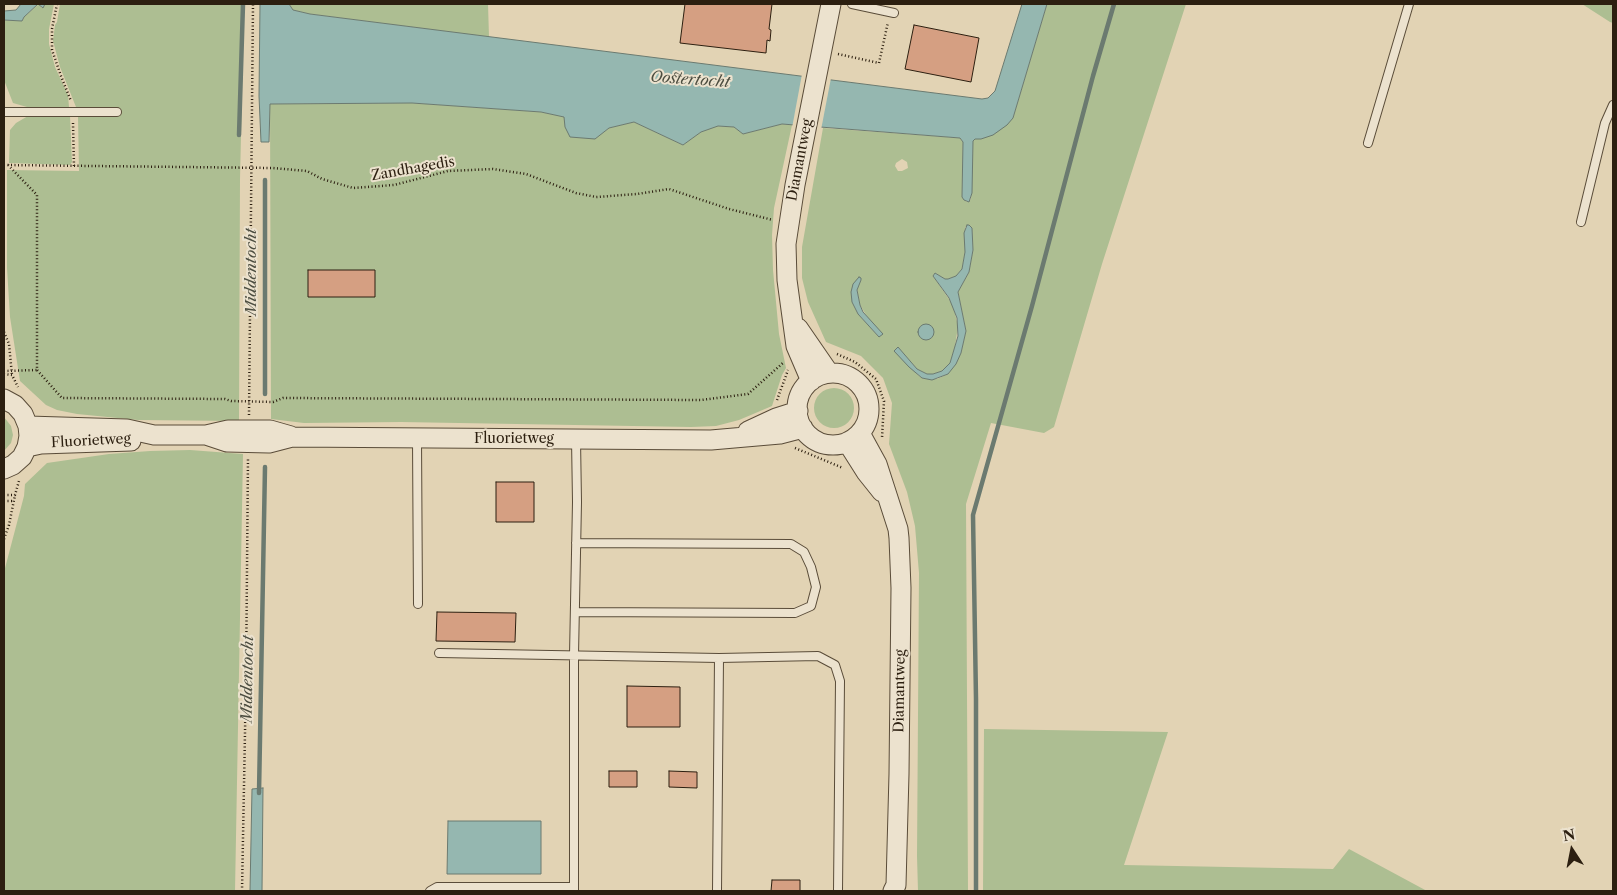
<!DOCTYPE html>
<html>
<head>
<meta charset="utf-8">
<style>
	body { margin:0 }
	#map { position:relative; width:1617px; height:895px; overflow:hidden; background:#e2d3b4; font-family:"Libre Caslon Text",serif }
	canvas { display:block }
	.frame { position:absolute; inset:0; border:5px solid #2c1f10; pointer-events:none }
	.north { position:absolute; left:1547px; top:825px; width:50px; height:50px; -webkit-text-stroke:4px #ece2ce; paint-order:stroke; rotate:349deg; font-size:14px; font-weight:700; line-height:20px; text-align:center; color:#2c1f10 }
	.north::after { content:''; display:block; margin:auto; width:18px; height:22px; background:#2c1f10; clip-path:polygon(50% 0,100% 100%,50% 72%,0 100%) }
</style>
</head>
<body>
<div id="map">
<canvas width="1617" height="895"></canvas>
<div class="frame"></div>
<div class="north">N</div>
</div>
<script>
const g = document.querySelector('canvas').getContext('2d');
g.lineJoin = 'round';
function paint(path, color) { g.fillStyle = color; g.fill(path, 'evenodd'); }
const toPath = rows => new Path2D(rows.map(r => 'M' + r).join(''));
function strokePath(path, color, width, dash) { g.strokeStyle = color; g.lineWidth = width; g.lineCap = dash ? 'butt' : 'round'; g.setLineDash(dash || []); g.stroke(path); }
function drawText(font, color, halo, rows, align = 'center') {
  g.font = font + ' "Libre Caslon Text",serif'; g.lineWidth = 4; g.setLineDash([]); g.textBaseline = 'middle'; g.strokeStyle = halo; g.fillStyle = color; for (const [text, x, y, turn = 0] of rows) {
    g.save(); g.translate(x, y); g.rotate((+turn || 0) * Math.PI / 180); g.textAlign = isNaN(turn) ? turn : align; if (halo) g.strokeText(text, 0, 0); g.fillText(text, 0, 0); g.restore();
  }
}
paint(toPath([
	[39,4,42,8,45,4,54,4,49,29,49,44,55,67,68,95,69,107,27,107,13,103,4,80,4,20,22,21,24,17],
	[60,4,244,4,240,179,239,421,138,420,77,414,57,410,46,405,20,381,10,317,7,268,7,170,79,171,78,116,119,116,119,108,76,107,60,67,53,41,55,25,57,22],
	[289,4,488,4,489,37,310,14,293,10],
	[1047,4,1186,4,1102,264,1054,427,1044,433,991,423,966,504,968,891,918,891,917,856,919,573,915,526,907,492,889,444,892,403,883,378,861,356,826,342,808,302,802,278,802,247,823,128,960,138,963,142,962,196,967,202,971,199,973,141,975,139,981,139,1013,118],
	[902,159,907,162,908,168,902,171,898,171,895,166,896,163],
	[965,227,972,228,973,250,969,272,958,292,966,331,961,353,948,374,937,379,927,379,922,378,918,375,898,348,917,369,927,374,933,374,942,371,950,363,955,347,958,326,953,305,933,276,935,273,945,279,948,279,956,276,962,269,965,252],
	[861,278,857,290,860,305,879,337,858,314,852,302],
	[1582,4,1613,4,1613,23,1610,22],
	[412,103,541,112,565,117,565,127,595,138,609,128,634,122,683,145,701,132,717,126,734,127,743,134,782,124,792,125,774,208,772,235,773,270,779,334,786,368,782,375,772,406,739,420,716,426,691,427,401,422,304,423,271,419,270,104],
	[28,116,70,116,72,162,70,165,9,163,10,130,16,123],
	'814 408a20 20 0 1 1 40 0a20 20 0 1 1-40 0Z',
	[4,417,11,426,13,435,11,443,4,451],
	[190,450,243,454,235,891,4,891,4,572,24,496,25,484,47,463,109,454,150,451],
	[984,729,1168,732,1124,865,1333,869,1349,849,1427,891,983,891]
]), '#adbe92');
const water = toPath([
	[21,4,45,4,43,8,38,4,24,17,22,21,4,20,4,11,16,10,21,4],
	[260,4,289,4,293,10,310,14,982,99,988,98,995,91,1022,4,1047,4,1013,118,1007,125,993,135,981,139,975,139,973,141,972,193,969,202,964,200,962,197,963,142,960,138,782,124,743,134,734,127,718,126,701,132,683,145,634,122,609,128,595,139,570,137,565,127,564,117,541,112,412,103,270,104,269,142,261,142,259,96,260,4],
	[967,225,969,225,972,228,973,250,969,272,958,292,966,331,961,353,956,364,948,374,932,380,922,378,909,367,894,351,898,347,917,369,927,374,933,374,942,371,950,363,958,336,957,318,949,298,933,276,935,273,945,279,948,279,956,276,962,269,965,252,964,233,967,225],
	[859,277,861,278,861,280,857,290,860,305,863,312,883,334,879,337,858,314,852,302,851,292,853,284,859,277],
	'918 332a8 8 0 1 1 16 0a8 8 0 1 1-16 0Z',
	[263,788,262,891,250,891,252,789,263,788],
	[448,821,541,821,541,874,447,874,448,821]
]);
paint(water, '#95b7b0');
strokePath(water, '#6b7a70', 1);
paint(toPath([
	[802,74,831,78,821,130,792,128]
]), '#e2d3b4');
strokePath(toPath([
	[239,135,243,4],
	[265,180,265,394],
	[259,793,265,467],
	[976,891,976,699,973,515,1032,306,1093,76,1114,4]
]), '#6b7a70', 4.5);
const building = toPath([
	[685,4,772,4,769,29,771,30,770,41,767,40,766,53,680,43,685,4],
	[914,25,979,38,971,82,905,69,914,25],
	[308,270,375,270,375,297,308,297,308,270],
	[496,482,534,482,534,522,496,522,496,482],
	[437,612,516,613,515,642,436,641,437,612],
	[627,686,680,687,680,727,627,727,627,686],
	[609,771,637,771,637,787,609,787,609,771],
	[669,771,697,772,697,788,669,787,669,771],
	[772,880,800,880,800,891,771,891,772,880]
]);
paint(building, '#d59f82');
strokePath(building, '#2c1f10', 1);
const service = toPath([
	[852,4,894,13],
	[4,112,117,112],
	[1368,143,1409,4],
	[1581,222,1605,123,1613,105],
	[417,439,418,604],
	[575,612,795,613,811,606,816,587,811,567,804,552,791,544,576,543],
	[439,653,719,658,818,656,835,665,840,681,838,891],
	[430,891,437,887,574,887],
	[574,891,574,655,577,502,576,439],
	[717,891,719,658]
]);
const tertiary = toPath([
	[798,328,829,373],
	'797 409a36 36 0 1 1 72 0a36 36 0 1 1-72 0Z',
	[811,381,796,346,787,280,786,244,795,185,831,4],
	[4,399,15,405,23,414,28,426,29,436,27,447,22,457,13,465,4,469],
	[28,426,127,429,154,435,206,435,228,430,270,430,291,436],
	[748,431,776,418,798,411],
	[860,433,877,464,898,529,899,538,901,588,899,774,896,885,893,891],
	[206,435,227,442,269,443,292,437,711,440,780,434,803,428],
	[847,442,866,472,882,492],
	[27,447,41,444,131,441]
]);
strokePath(service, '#5a4c39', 10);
strokePath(tertiary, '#5a4c39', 21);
strokePath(toPath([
	[57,4,52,29,52,50,61,76,71,101],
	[838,54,879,63,888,22],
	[73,123,74,167],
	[4,165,273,168,307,171,322,179,353,188,394,185,448,171,493,169,526,174,576,193,596,197,637,194,669,189,729,209,773,220],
	[8,165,37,195,37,370,62,398,225,399,231,401,273,402,283,398,701,400,748,394,784,362],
	[4,332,9,344,12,375],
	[837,354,855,362,876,379,884,401,882,438],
	[4,371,37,370],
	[4,374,12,375,18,387],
	[777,400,788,370],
	[249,415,253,4],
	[795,448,843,468],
	[4,495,15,495,19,481],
	[4,501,13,501],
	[4,539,9,525,15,495],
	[242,891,246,680,248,458]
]), '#2c1f10', 2.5, [1, 2.5]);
strokePath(service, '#ece2ce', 8);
strokePath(tertiary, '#ece2ce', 19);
drawText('14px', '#2c1f10', '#ece2ce', [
	["Diamantweg",800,160,-79],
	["Zandhagedis",413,169,-10],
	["Fluorietweg",514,439],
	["Fluorietweg",91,441,-3],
	["Diamantweg",900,691,-89]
]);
drawText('italic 15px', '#4c4d40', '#ece2ce', [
	["Oostertocht",690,80,4],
	["Middentocht",252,272,-90],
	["Middentocht",248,679,-89]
]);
</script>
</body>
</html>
